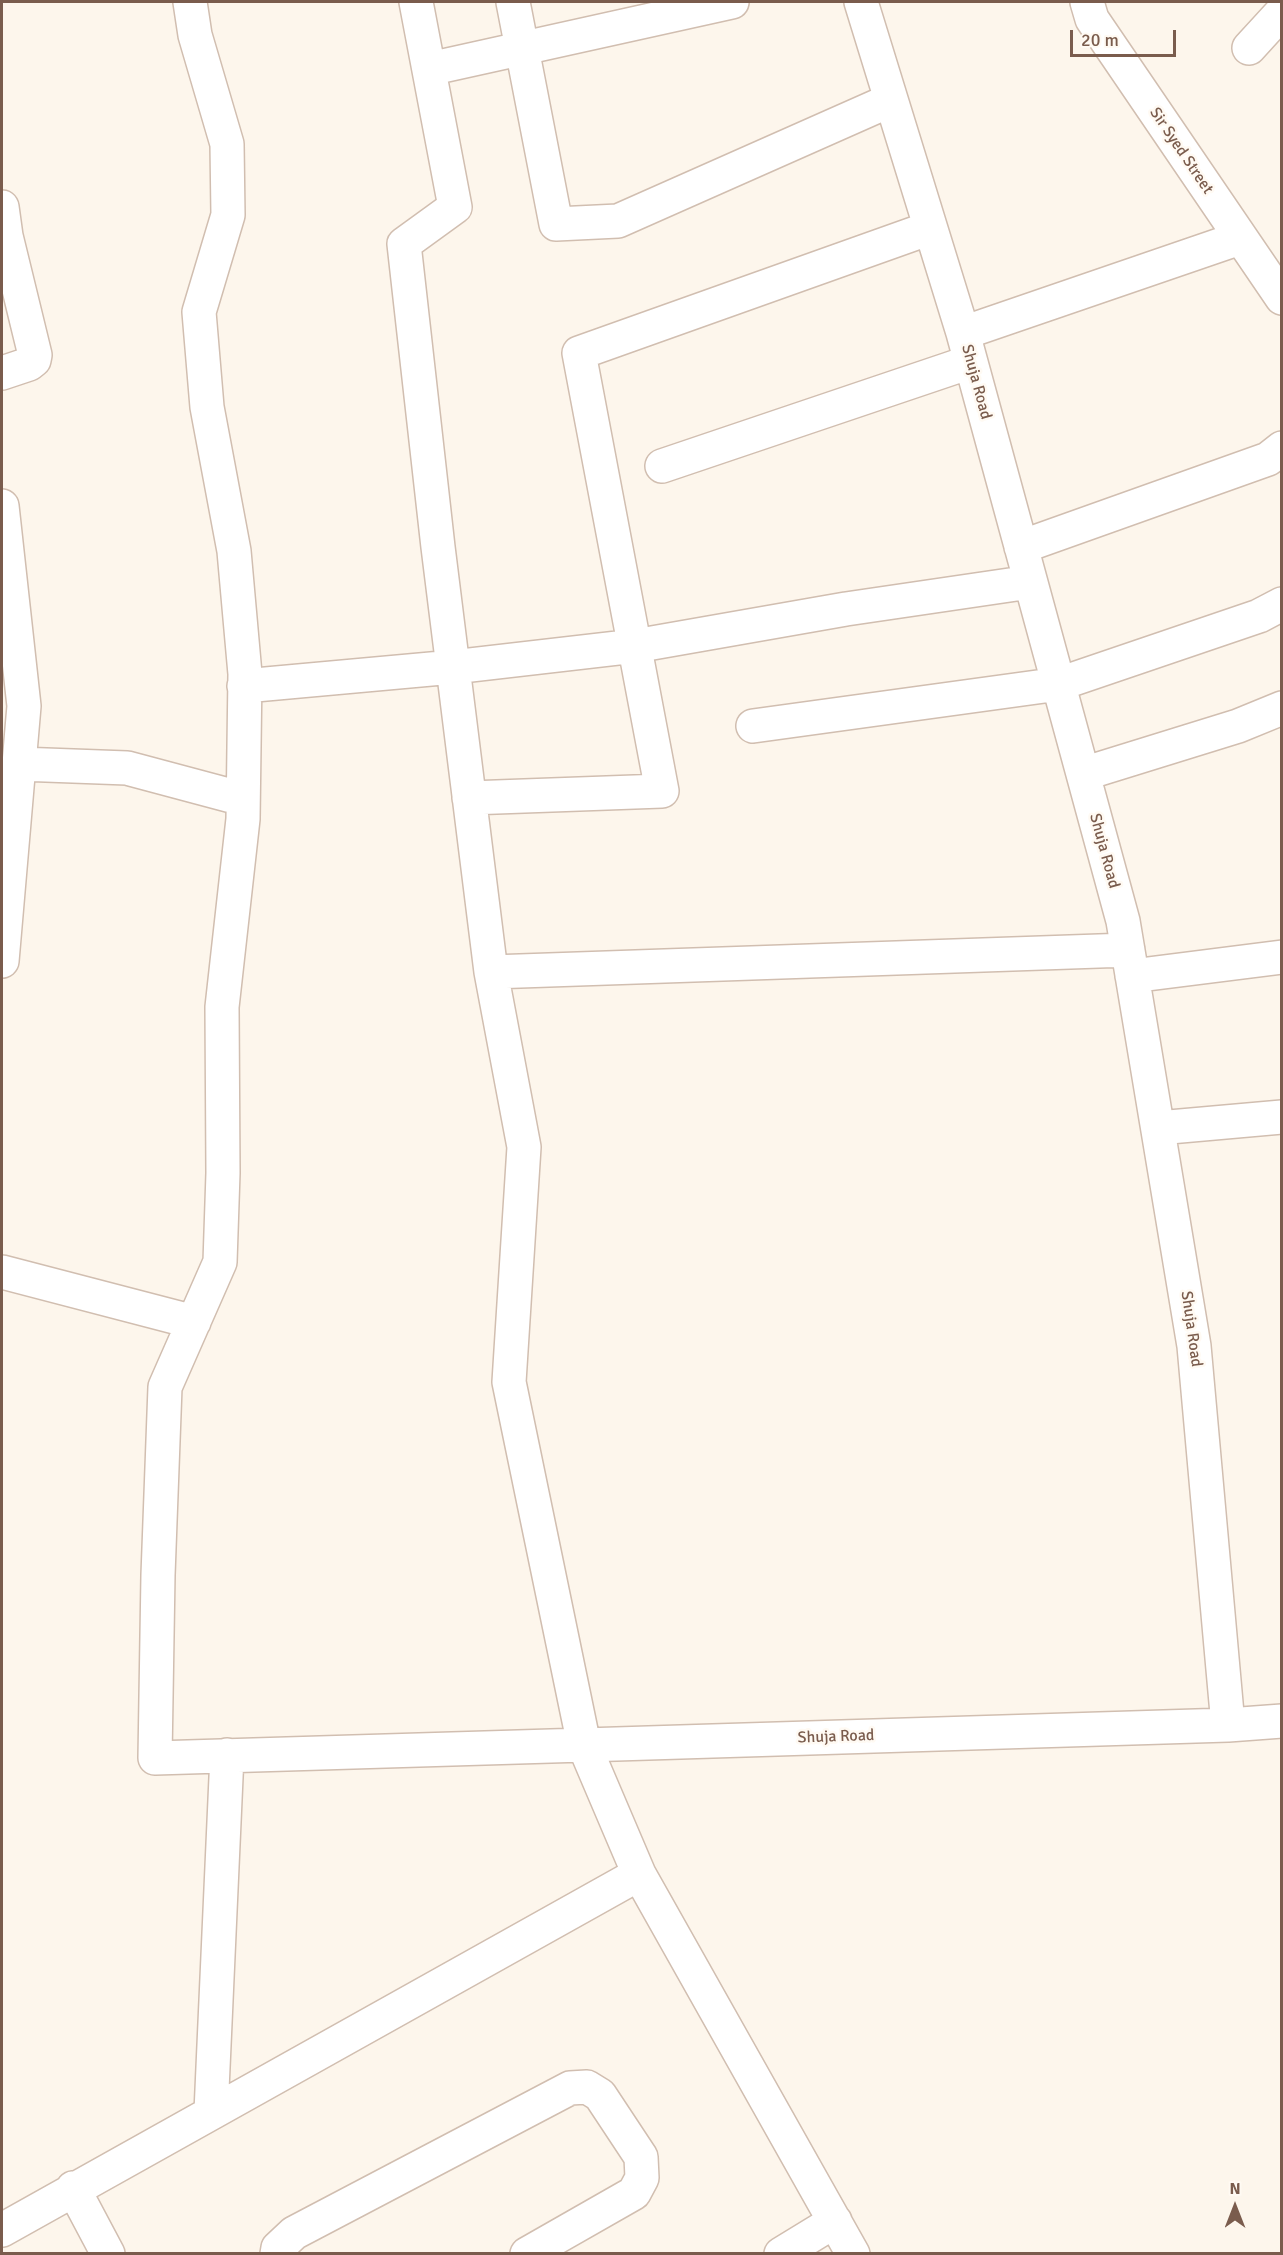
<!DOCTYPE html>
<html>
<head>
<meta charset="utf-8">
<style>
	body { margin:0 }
	#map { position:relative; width:1283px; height:2255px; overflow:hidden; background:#fdf6ec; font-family:Signika,sans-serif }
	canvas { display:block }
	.frame { position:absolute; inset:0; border:3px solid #7a5c4d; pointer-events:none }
	.north { position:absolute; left:1205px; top:2177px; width:60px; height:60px; -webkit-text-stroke:4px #fffaf3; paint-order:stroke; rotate:0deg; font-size:16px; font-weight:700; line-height:24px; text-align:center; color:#7a5c4d }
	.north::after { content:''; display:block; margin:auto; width:21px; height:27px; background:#7a5c4d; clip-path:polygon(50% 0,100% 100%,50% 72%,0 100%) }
	.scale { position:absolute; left:1070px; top:30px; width:106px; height:27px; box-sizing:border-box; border:3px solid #7a5c4d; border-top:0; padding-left:8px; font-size:18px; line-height:21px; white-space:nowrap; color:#7a5c4d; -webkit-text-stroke:4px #fffaf3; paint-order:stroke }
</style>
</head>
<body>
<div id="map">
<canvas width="1283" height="2255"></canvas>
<div class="frame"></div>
<div class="north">N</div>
<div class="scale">20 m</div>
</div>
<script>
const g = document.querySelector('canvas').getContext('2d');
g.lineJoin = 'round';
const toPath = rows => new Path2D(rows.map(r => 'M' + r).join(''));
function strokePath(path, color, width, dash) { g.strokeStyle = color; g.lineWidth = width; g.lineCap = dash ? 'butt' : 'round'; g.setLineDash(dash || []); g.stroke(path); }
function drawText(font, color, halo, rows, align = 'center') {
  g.font = font + ' Signika,sans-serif'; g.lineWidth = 5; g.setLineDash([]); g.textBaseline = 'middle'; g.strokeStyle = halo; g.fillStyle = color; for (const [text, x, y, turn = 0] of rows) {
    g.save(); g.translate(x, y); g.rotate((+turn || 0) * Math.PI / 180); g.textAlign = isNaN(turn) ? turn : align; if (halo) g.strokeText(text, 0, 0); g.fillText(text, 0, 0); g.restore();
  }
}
const minor = toPath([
	[190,2,195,35,227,144,228,215,199,312,207,407,234,551,245,674,243,819,222,1007,223,1173,220,1262,165,1387,158,1575,155,1758,584,1745,509,1382,524,1147,491,972,438,547,404,244,455,207,416,2],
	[513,2,556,224,618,221,891,100],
	[861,2,963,333,1123,921,1194,1346,1228,1725],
	[1087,2,1092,19,1282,298],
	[1249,48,1282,12],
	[429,69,732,2],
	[2,207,6,236,2,237],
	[963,333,1240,238],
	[2,373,29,364,34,360,35,355,6,236],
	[662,466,970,362],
	[2,506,24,706,2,961],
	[1021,547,1268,459,1282,448],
	[244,686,453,667,635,646,846,609,1030,582],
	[753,726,1059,684,1259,616,1282,604],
	[19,764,127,768,243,799],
	[1083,774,1238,726,1282,708],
	[469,798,662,791,579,353,930,228],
	[491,972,1128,950],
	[1132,976,1282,957],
	[1158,1128,1282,1117],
	[2,1272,194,1322],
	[639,1874,584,1745,1228,1725,1282,1721],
	[211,2112,227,1755],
	[73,2188,108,2254],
	[2,2230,639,1874,853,2254],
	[277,2254,278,2248,294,2233,570,2088,587,2087,600,2095,641,2157,642,2178,634,2193,527,2254],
	[781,2254,835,2221]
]);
strokePath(minor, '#d1beb0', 36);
strokePath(minor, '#fff', 33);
drawText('16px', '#7a5c4d', '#fffaf3', [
	["Sir Syed Street",1181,151,56],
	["Shuja Road",976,382,75],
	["Shuja Road",1104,851,75],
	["Shuja Road",1191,1329,82],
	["Shuja Road",836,1737,-2]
]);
</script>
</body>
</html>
